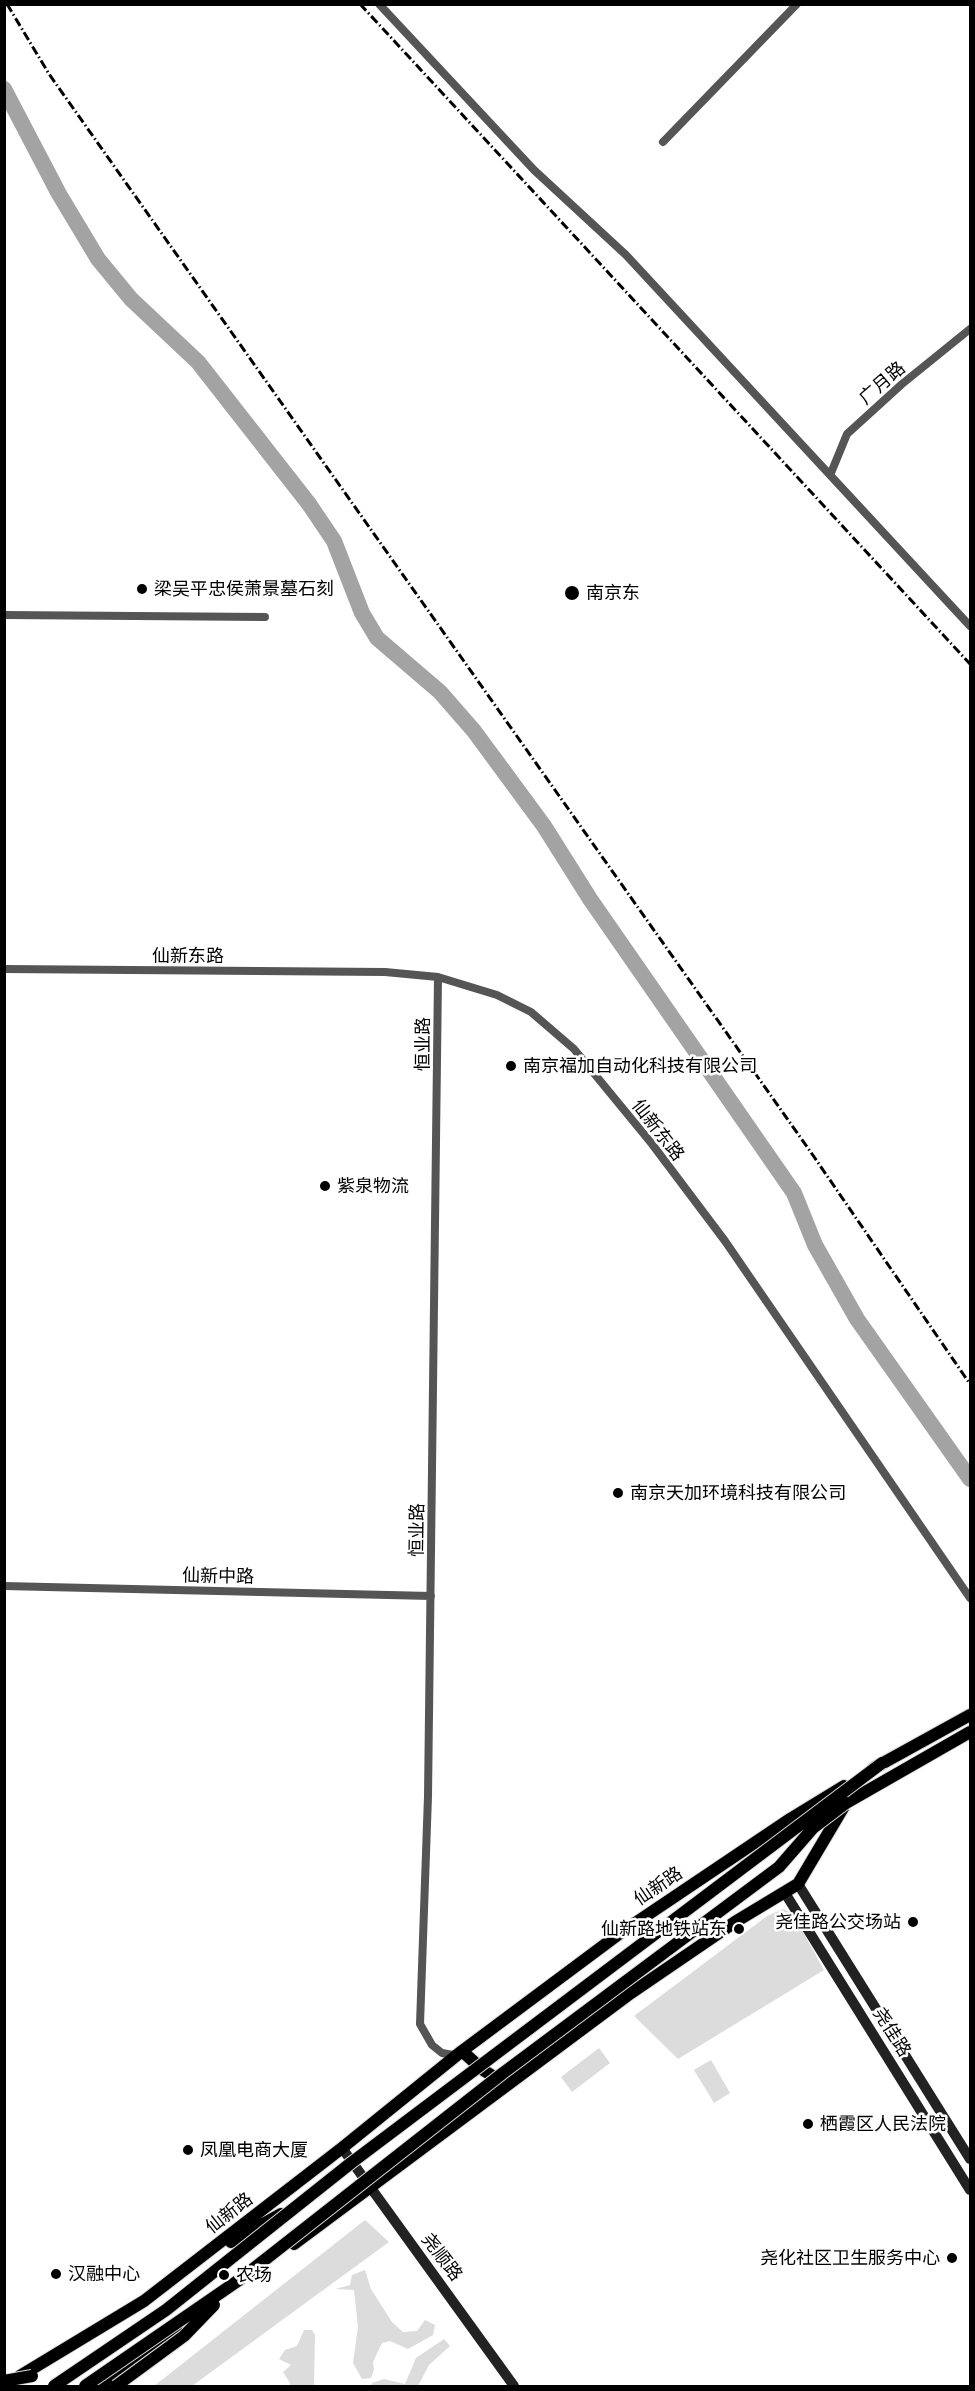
<!DOCTYPE html>
<html>
<head>
<meta charset="utf-8">
<style>
	body { margin:0 }
	#map { position:relative; width:975px; height:2391px; overflow:hidden; background:#fff; font-family:Commissioner,sans-serif }
	canvas { display:block }
	.frame { position:absolute; inset:0; border:6px solid #000; pointer-events:none }
</style>
</head>
<body>
<div id="map">
<canvas width="975" height="2391"></canvas>
<div class="frame"></div>
</div>
<script>
const g = document.querySelector('canvas').getContext('2d');
g.lineJoin = 'round';
function paint(path, color) { g.fillStyle = color; g.fill(path, 'evenodd'); }
const toPath = rows => new Path2D(rows.map(r => 'M' + r).join(''));
function strokePath(path, color, width, dash) { g.strokeStyle = color; g.lineWidth = width; g.lineCap = dash ? 'butt' : 'round'; g.setLineDash(dash || []); g.stroke(path); }
function drawText(font, color, halo, rows, align = 'center') {
  g.font = font + ' Commissioner,"Noto Sans SC",sans-serif'; g.lineWidth = 5; g.setLineDash([]); g.textBaseline = 'middle'; g.strokeStyle = halo; g.fillStyle = color; for (const [text, x, y, turn = 0] of rows) {
    g.save(); g.translate(x, y); g.rotate((+turn || 0) * Math.PI / 180); g.textAlign = isNaN(turn) ? turn : align; if (halo) g.strokeText(text, 0, 0); g.fillText(text, 0, 0); g.restore();
  }
}
paint(toPath([
	[783,1909,793,1914,824,1970,678,2059,634,2016,767,1916],
	[599,2048,610,2063,572,2092,561,2077],
	[711,2060,730,2093,714,2103,694,2070],
	[365,2220,389,2242,192,2386,154,2386],
	[365,2270,371,2289,392,2322,403,2332,417,2331,425,2320,435,2325,433,2335,408,2349,390,2341,382,2343,373,2362,374,2370,371,2378,362,2379,353,2363,358,2327,354,2290,335,2289,350,2285,352,2275],
	[304,2330,312,2330,315,2335,314,2386,289,2386,290,2383,283,2372,291,2365,279,2359,285,2350,297,2346],
	[444,2339,450,2346,429,2365,418,2386,371,2386,372,2383,384,2379,405,2384,416,2358]
]), '#dcdcdc');
strokePath(toPath([
	[4,89,59,194,98,259,131,299,198,362,309,504,334,541,362,613,377,638,440,692,474,731,544,826,590,899,794,1193,815,1245,857,1319,970,1479]
]), '#a3a3a3', 16);
const primary = toPath([
	[874,1768,970,1715],
	[462,2051,483,2070,504,2083],
	[231,2242,281,2214],
	[294,2244,631,1993,735,1922,798,1884,846,1803,970,1732],
	[20,2376,144,2301,342,2148,462,2051,619,1934,790,1819,844,1786],
	[97,2386,154,2350,194,2320]
]);
strokePath(primary, '#dbdbdb', 14);
strokePath(toPath([
	[379,4,534,170,626,255,970,626],
	[663,142,797,4],
	[831,473,847,434,902,384,970,329],
	[4,615,265,617],
	[4,969,385,972,438,977,497,995,531,1012,574,1049,652,1144,725,1241,970,1598],
	[438,977,428,1796,420,2024,432,2045,442,2053,453,2055,458,2053],
	[4,1586,431,1596]
]), '#555', 8);
strokePath(toPath([
	[798,1884,970,2159],
	[785,1893,970,2190],
	[342,2148,514,2386]
]), '#222', 10);
strokePath(primary, '#000', 12);
strokePath(toPath([
	[7,4,49,74,810,1151,970,1384],
	[360,4,970,664]
]), '#000', 3, [9, 3, 1.5, 3]);
const primaryBridge = toPath([
	[4,2381,32,2376],
	[54,2386,166,2310,351,2163,882,1763],
	[85,2386,239,2280,503,2073,779,1867,813,1828,846,1803],
	[116,2386,184,2336,214,2305]
]);
strokePath(primaryBridge, '#dbdbdb', 14, []);
strokePath(primaryBridge, '#000', 12);
for (const [x, y, r, color] of [
	[142,589,6,"#000"],
	[572,593,8,"#000"],
	[511,1066,6,"#000"],
	[325,1186,6,"#000"],
	[618,1493,6,"#000"],
	[913,1922,6,"#000"],
	[739,1929,6,"#000"],
	[808,2124,6,"#000"],
	[188,2150,6,"#000"],
	[952,2258,6,"#000"],
	[56,2274,6,"#000"],
	[224,2275,6,"#000"]
]) { const dot = new Path2D(); dot.arc(x, y, r, 0, 2 * Math.PI); g.fillStyle = color; g.fill(dot); strokePath(dot, '#fff', 2); }
drawText('18px', '#000', '#fff', [
	["广月路",882,383,-41],
	["仙新东路",188,956],
	["恒业路",423,1044,-90],
	["仙新东路",658,1130,52],
	["恒业路",417,1530,-89],
	["仙新中路",218,1576,1],
	["仙新路",658,1886,-34],
	["尧佳路",892,2032,58],
	["仙新路",229,2213,-38],
	["尧顺路",442,2257,53]
]);
drawText('18px', '#000', '#fff', [
	["梁吴平忠侯萧景墓石刻",154,589],
	["南京东",586,593],
	["南京福加自动化科技有限公司",523,1066],
	["紫泉物流",337,1186],
	["南京天加环境科技有限公司",630,1493],
	["尧佳路公交场站",901,1922,"right"],
	["仙新路地铁站东",727,1929,"right"],
	["栖霞区人民法院",820,2124],
	["凤凰电商大厦",200,2150],
	["尧化社区卫生服务中心",940,2258,"right"],
	["汉融中心",68,2274],
	["农场",236,2275]
], 'left');
</script>
</body>
</html>
